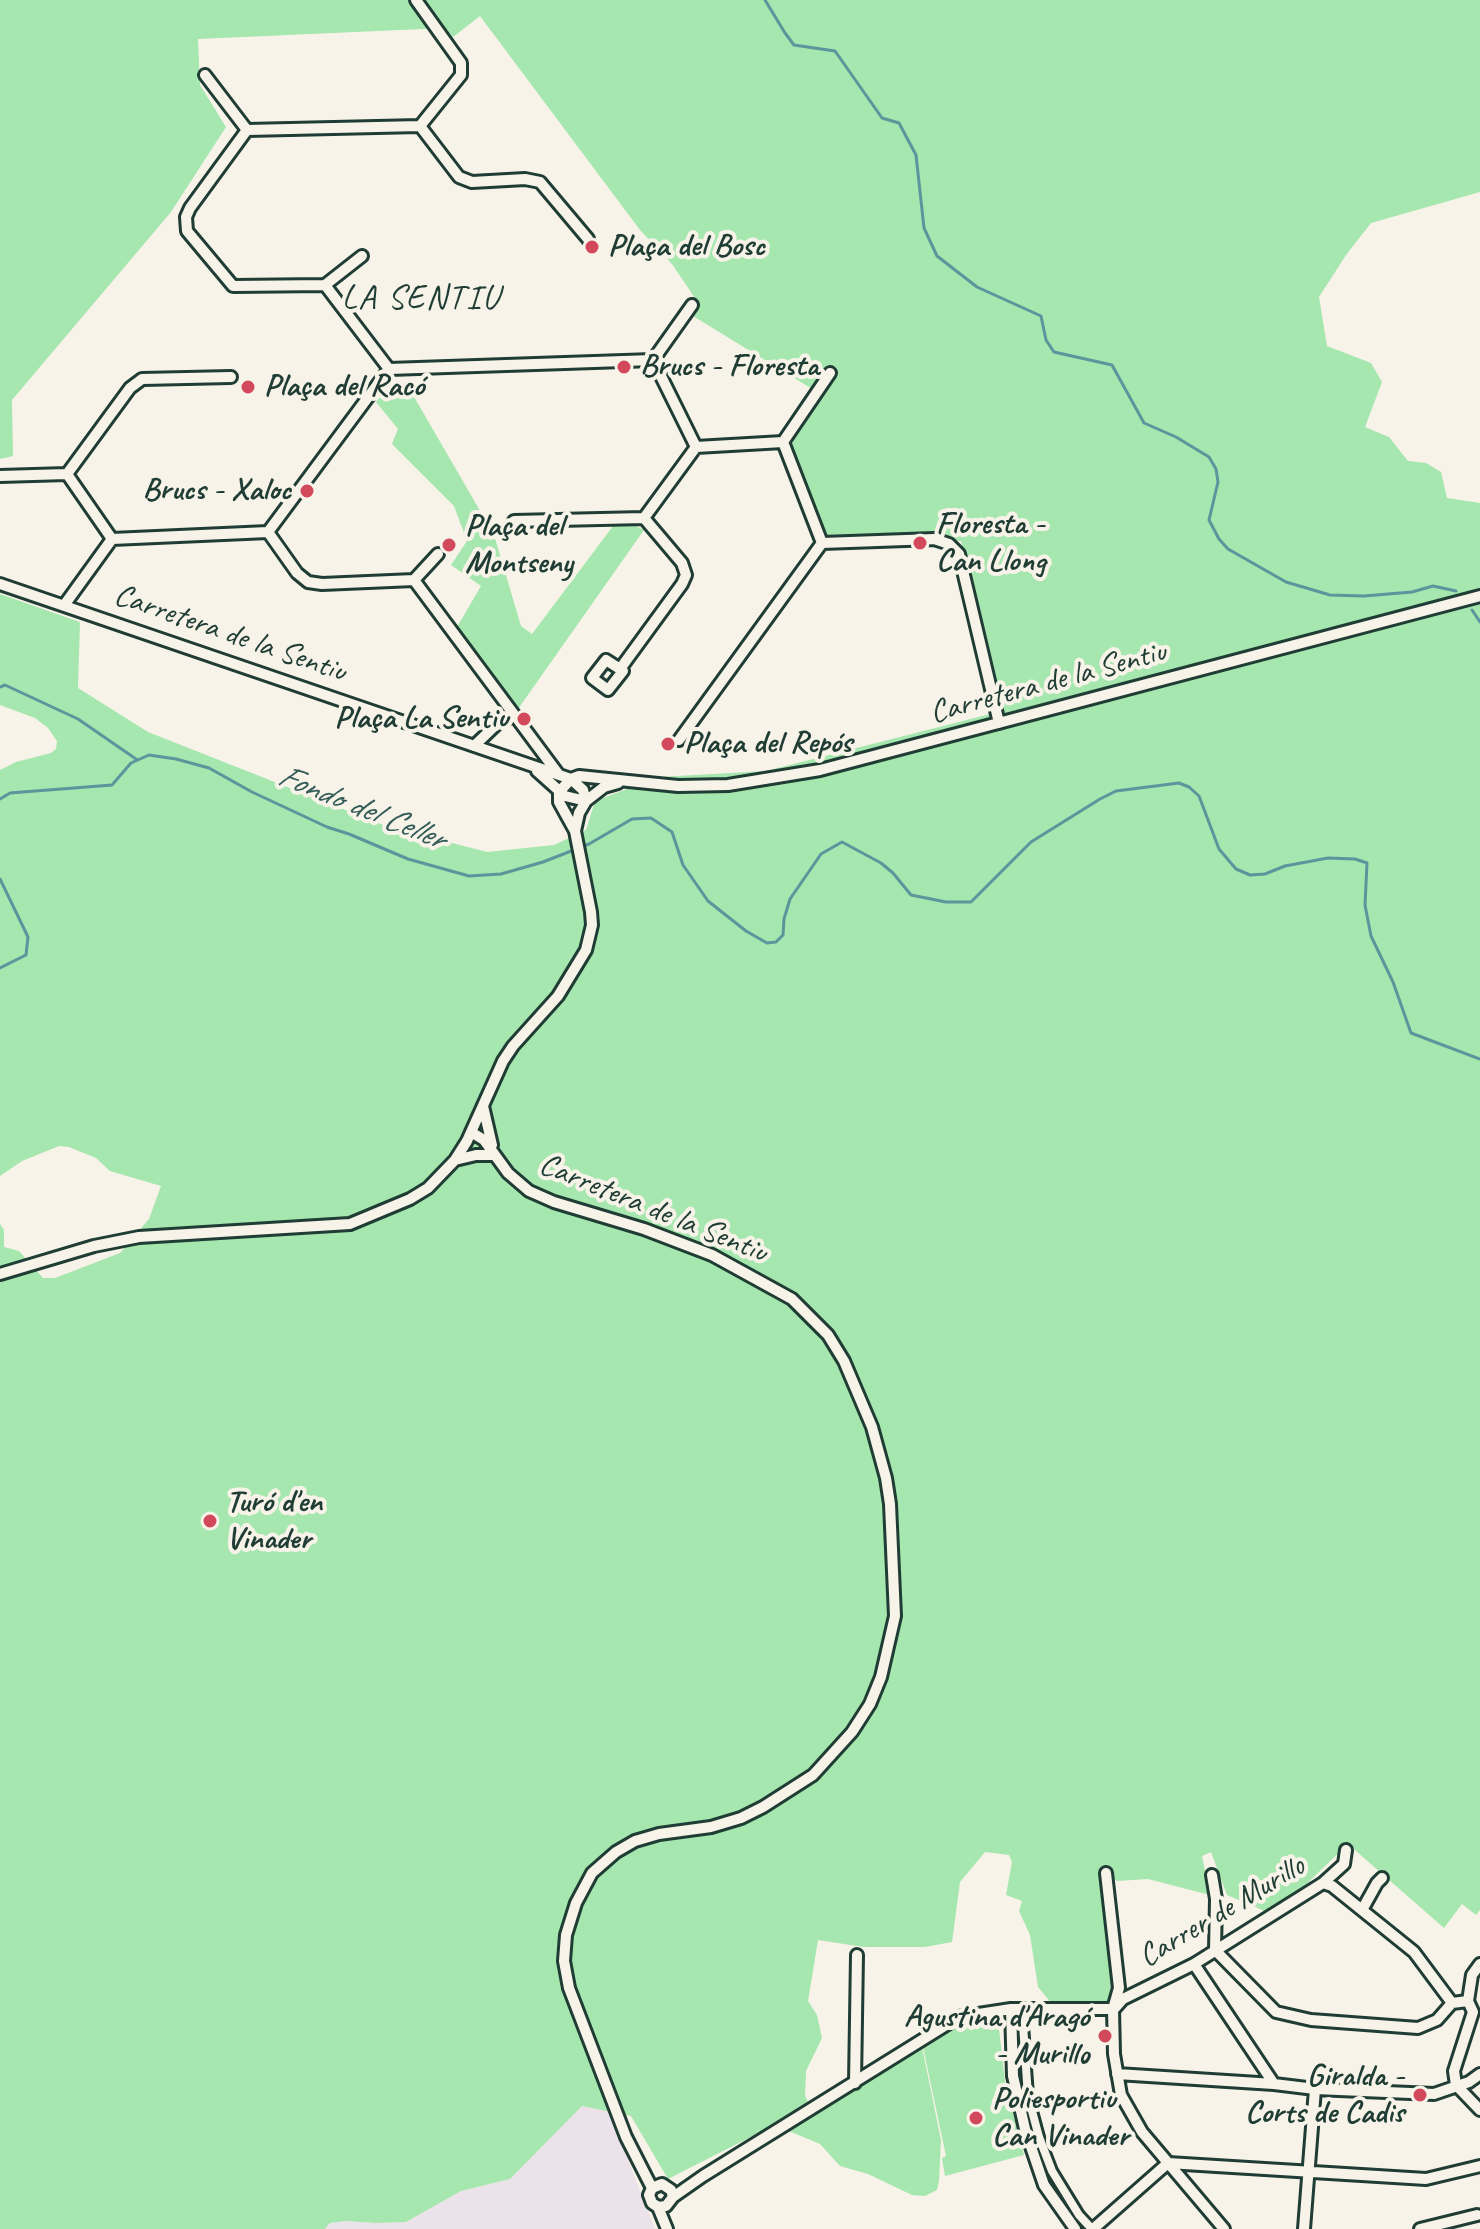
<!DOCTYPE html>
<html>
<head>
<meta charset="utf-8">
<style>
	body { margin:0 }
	canvas { display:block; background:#f7f3e8 }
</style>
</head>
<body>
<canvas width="1480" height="2229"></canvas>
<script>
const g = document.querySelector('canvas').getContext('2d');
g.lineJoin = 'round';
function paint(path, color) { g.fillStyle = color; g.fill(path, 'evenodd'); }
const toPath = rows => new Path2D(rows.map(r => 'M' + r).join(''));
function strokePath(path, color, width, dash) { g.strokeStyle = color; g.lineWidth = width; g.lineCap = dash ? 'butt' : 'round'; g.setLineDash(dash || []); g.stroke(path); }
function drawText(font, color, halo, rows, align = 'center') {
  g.font = font + ' Caveat,sans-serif'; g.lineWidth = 8; g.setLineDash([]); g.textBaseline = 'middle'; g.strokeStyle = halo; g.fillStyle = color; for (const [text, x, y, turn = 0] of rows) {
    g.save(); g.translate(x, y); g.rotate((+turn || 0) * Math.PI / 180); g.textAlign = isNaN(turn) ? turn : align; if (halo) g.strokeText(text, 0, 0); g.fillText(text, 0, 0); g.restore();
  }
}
paint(toPath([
	[582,2106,609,2111,655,2229,325,2229,330,2223,345,2221,376,2223,406,2222,461,2191,510,2179]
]), '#ece2e9');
paint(toPath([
	[0,0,1480,0,1480,192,1371,223,1346,255,1319,297,1327,346,1371,363,1382,382,1365,427,1389,437,1408,461,1426,463,1441,472,1447,498,1480,503,1480,1910,1476,1915,1462,1904,1444,1928,1348,1844,1296,1894,1267,1912,1227,1895,1211,1852,1202,1856,1210,1895,1148,1879,1117,1881,1101,1870,1113,1971,1110,2004,1057,2010,1038,1987,1030,1935,1019,1911,1022,1901,1006,1895,1012,1862,1009,1855,985,1852,960,1882,952,1942,925,1947,864,1947,818,1940,808,2001,817,2015,822,2038,806,2071,805,2096,809,2104,863,2081,922,2047,941,2140,939,2181,937,2190,925,2196,912,2195,868,2174,840,2166,820,2144,774,2125,668,2179,631,2116,582,2106,510,2179,461,2191,406,2222,376,2223,345,2221,330,2223,325,2229,0,2229,0,1224,4,1230,4,1247,19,1251,43,1278,55,1278,120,1253,149,1219,161,1186,110,1171,96,1158,69,1147,59,1146,22,1161,0,1176,0,770,16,762,51,753,56,749,57,741,48,728,35,718,0,705,0,594,80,622,78,688,148,732,386,826,487,852,554,845,586,830,595,801,659,777,766,771,1002,711,961,541,824,535,788,447,822,395,693,316,699,304,672,264,640,230,480,16,453,37,445,28,198,39,200,85,226,127,171,212,12,400,13,456,0,459],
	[391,381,396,395,413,395,494,535,521,626,532,634,613,526,634,525,644,530,518,709,457,627,481,586,451,565,467,541,454,506,392,444,398,429,376,402],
	[998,2020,1005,2082,1024,2155,945,2176,942,2158,946,2156,923,2047,961,2022]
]), '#a6e6af');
strokePath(toPath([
	[765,0,785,33,794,45,835,51,882,118,899,123,916,155,924,228,937,256,977,287,1041,316,1046,340,1054,352,1112,365,1144,423,1176,437,1209,457,1216,469,1218,482,1209,520,1219,539,1228,549,1286,582,1330,595,1364,596,1412,592,1433,586,1456,591],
	[1472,610,1480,622],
	[0,687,5,685,78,719,136,759],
	[0,799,10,793,112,785,131,763,149,755,176,759,209,768,252,792,327,827,349,834,408,859,469,876,501,874,543,862,589,844,632,819,651,818,672,832,683,865,708,901,746,931,767,943,776,942,783,935,784,919,790,899,821,854,842,842,881,863,893,873,911,895,946,902,971,902,1031,842,1100,799,1116,791,1179,783,1189,787,1199,796,1219,849,1236,869,1250,875,1265,874,1285,866,1328,858,1355,859,1367,863,1365,905,1371,936,1393,982,1411,1033,1480,1059],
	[0,879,28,937,26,955,0,968]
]), '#5b969c', 3);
const pedestrian = toPath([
	[1022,2010,1028,2096,1039,2137,1052,2171,1079,2215,1092,2229]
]);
const minor = toPath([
	[416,0,461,63,461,75,420,126],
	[205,75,247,130],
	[420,126,459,177,472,182,525,179,540,182,588,239],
	[247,130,190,208,186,217,187,231,233,286,325,285,389,369],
	[247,130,420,126],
	[325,285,362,256],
	[653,360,696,447,783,442,822,543,934,539,949,544,959,554,999,723],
	[653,360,692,305],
	[783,442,830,373],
	[67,474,112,539],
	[0,476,67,474,130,388,142,379,231,377],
	[644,518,696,447],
	[514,521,644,518],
	[268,532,389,369,653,360],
	[268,532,297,573,308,582,322,584,414,580,559,775],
	[414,580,438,554],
	[0,584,571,779,583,790,586,801],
	[65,604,112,539,268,532],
	[620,669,606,660,592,678,608,690,623,671,620,669,682,584,686,575,682,563,644,518],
	[679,740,822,543],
	[474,746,500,721,515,716],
	[537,771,565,796,586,801],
	[559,792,571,779,579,776,678,786,728,785,820,770,1480,596],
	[575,831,579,813,586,801,604,787,618,783],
	[483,1106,492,1145],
	[471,1132,484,1140,508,1173,529,1191,554,1202,644,1229,712,1255,792,1299,828,1335,844,1361,872,1427,886,1478,890,1504,895,1616,881,1677,870,1704,852,1732,813,1775,763,1807,741,1818,711,1827,659,1834,635,1841,616,1852,592,1873,576,1903,566,1935,564,1961,569,1988,626,2137,652,2188],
	[455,1160,476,1155,494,1155],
	[0,1274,94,1246,139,1237,350,1224,410,1199,428,1188,455,1160,467,1141,503,1061,513,1046,558,996,586,950,592,925,591,912,575,831,559,802,559,792],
	[1106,1873,1119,1988,1113,2009,1114,2054,1121,2095,1142,2132,1224,2229],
	[1212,1875,1216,1899,1215,1950,1276,2012,1311,2020,1418,2028,1437,2020,1452,2003],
	[1323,1883,1332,1886,1414,1952,1452,2003,1468,2001],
	[1362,1910,1377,1883,1382,1878],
	[1194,1964,1274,2084],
	[1480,1964,1472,1975,1468,2001,1473,2012,1454,2071,1456,2085,1480,2110],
	[1115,2008,1123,1999,1194,1964,1323,1883,1344,1864,1346,1850],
	[1011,2009,1013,2076,1025,2129,1044,2185,1075,2229],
	[1117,2074,1274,2084,1315,2089,1434,2094,1469,2082,1480,2074],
	[855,2083,857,1955],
	[658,2207,666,2206,673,2197,703,2176,959,2017,1011,2009,1113,2009],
	[667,2229,658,2207,652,2203,649,2195,652,2188,662,2184,671,2190,673,2197],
	[1093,2229,1168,2163,1426,2179,1480,2166],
	[1304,2229,1315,2089],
	[1420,2229,1477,2215]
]);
strokePath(pedestrian, '#1f3d34', 14);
strokePath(minor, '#1f3d34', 16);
strokePath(pedestrian, '#f7f3e8', 8);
strokePath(minor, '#f7f3e8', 10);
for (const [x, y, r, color] of [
	[592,247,8,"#d1495b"],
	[624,367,8,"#d1495b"],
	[248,387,8,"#d1495b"],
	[307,491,8,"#d1495b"],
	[920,543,8,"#d1495b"],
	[449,545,8,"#d1495b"],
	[524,719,8,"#d1495b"],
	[668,744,8,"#d1495b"],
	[210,1521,8,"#d1495b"],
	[1105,2036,8,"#d1495b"],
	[1420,2095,8,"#d1495b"],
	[976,2118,8,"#d1495b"]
]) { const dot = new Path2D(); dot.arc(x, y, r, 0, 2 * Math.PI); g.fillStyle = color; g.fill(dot); strokePath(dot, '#f7f3e8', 3); }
drawText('bold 32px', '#1f3d34', '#f7f3e8', [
	["Plaça del Bosc",608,247],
	["Brucs - Floresta",640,367],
	["Plaça del Racó",264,387],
	["Brucs - Xaloc",291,491,"right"],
	["Floresta -",936,525],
	["Can Llong",936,562],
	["Plaça del",465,527],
	["Montseny",465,564],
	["Plaça La Sentiu",508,719,"right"],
	["Plaça del Repós",684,744],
	["Turó d'en",226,1503],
	["Vinader",226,1540],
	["Agustina d'Aragó",1089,2018,"right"],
	["- Murillo",1089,2055,"right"],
	["Giralda -",1404,2077,"right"],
	["Corts de Cadis",1404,2114,"right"],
	["Poliesportiu",992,2100],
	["Can Vinader",992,2137]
], 'left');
drawText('32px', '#1f3d34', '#f7f3e8', [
	["Carretera de la Sentiu",230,634,19],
	["Carretera de la Sentiu",1048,683,-15],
	["Carretera de la Sentiu",653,1209,22],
	["Carrer de Murillo",1222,1912,-31]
]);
g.letterSpacing = '2px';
drawText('34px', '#1f3d34', '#f7f3e8', [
	["LA SENTIU",421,299]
]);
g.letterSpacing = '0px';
drawText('italic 34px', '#335b57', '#f7f3e8', [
	["Fondo del Celler",361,808,22]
]);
</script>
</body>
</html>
